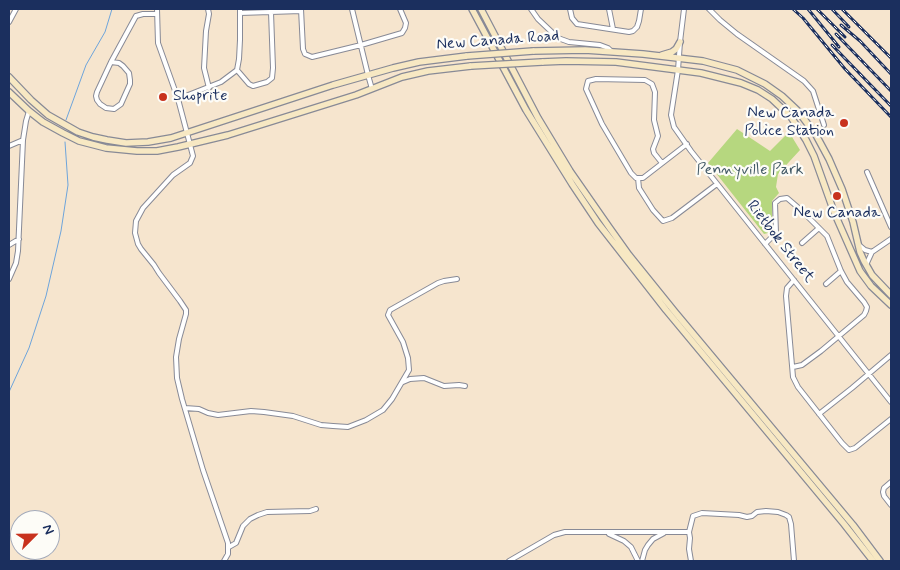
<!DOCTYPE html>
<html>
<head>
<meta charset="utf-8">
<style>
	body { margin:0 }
	#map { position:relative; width:900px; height:570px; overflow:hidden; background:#f6e5ce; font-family:Mynerve,sans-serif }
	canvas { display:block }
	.frame { position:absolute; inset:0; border:10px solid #1b2f5e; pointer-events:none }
	.north { position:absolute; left:10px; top:510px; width:50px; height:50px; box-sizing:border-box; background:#fdfcf7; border:1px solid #a3aaba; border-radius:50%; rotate:67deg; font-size:14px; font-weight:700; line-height:20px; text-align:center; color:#1b2f5e }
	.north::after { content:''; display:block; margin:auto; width:18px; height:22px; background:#c8321e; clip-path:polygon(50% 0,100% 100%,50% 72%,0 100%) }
</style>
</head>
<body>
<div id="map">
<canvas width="900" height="570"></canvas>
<div class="frame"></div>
<div class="north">N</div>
</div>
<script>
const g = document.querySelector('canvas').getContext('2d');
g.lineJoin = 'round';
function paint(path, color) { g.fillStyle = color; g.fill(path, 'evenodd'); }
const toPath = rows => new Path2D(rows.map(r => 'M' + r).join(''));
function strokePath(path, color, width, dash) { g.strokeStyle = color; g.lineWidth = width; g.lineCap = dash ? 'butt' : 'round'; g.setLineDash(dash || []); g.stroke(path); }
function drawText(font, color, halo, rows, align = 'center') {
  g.font = font + ' Mynerve,sans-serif'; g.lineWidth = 4.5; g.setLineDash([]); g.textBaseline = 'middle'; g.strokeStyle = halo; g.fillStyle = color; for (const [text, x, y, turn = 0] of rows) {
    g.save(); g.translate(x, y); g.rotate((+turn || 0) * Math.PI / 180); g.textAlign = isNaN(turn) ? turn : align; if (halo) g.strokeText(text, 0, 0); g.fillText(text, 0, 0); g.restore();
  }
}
paint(toPath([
	[737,129,770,151,789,132,800,150,778,174,776,187,779,193,772,201,772,232,764,234,708,163]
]), '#b6d77f');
strokePath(toPath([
	[66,120,86,65,105,32,112,9],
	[9,392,29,348,46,296,61,231,68,185,65,142]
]), '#6da4db', 1);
const street = toPath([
	[157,9,158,43,178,99,187,133,193,156,190,163,173,175,143,208,136,221,135,233,138,244,141,249,154,265,159,273,180,301,186,310,186,314,179,339,176,357,177,378,182,399,203,470,228,543,228,554,224,561],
	[208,9,209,14,206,31,204,68,209,88],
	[301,9,303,49,305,54,312,57,361,45,402,33,405,28,406,23,400,9],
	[352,9,368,75,372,89],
	[531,9,538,19,558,38,569,42,600,45,608,48,612,52],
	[570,9,572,18,577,24,629,32,633,31,637,27,639,21,641,9],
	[609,9,613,29],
	[684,9,680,42,678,70,671,115,674,127,691,151,891,402],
	[709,9,720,20,737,34,804,81,813,91,824,125],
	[240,13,301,11],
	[9,22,16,9],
	[111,62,119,63,123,66,129,73,130,80,130,84,121,104,114,109,106,108,100,104,97,100,96,96,97,92,111,62],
	[111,62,136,16,143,14,157,14],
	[237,70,249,84,253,86,267,82,272,78,273,68,271,12],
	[178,99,221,82,237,70,239,59,240,40,240,9],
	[9,146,23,140],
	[662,163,654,153,653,149,658,136,654,120,655,92,652,84,645,80,596,79,588,81,586,89,602,124,631,173,636,178,643,178,687,144],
	[867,172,891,227],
	[638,178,639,188,653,210,663,221,672,218,717,184],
	[802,243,819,228],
	[765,244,776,233,775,203,780,199,787,198,801,210,827,236,841,271,847,282,864,302,867,307,866,311,864,315,821,351,802,365,793,367],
	[9,245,19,239],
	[859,245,865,250,872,252],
	[866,265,872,252,891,239],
	[9,279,16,263,18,251,23,140,26,121,29,111],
	[794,280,787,288,786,296,793,377,798,387,842,443,849,450,855,448,891,419],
	[826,284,841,271],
	[403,382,410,379,424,378,444,386,459,385,465,386],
	[185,408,199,409,208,413,218,415,251,411,264,412,293,416,321,425,333,426,348,427,366,420,383,410,392,399,409,370,408,358,403,342,388,315,390,310,438,283,444,281,457,279],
	[819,414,852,388,891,355],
	[891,482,884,488,883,492,884,496,891,505],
	[609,534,624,541,631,547,638,561],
	[229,547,236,543,243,526,250,519,258,515,267,512,310,511,316,509],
	[509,561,554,535,565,532,689,532],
	[642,561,645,550,648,545,653,539,664,533],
	[691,561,689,549,690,538,689,532,693,516,702,513,739,515,747,517,752,516,757,512,766,511,778,512,786,515,789,517,791,524,794,561]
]);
const secondary = toPath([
	[472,9,526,110,572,184,598,223,666,310,844,524,873,561],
	[481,9,538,118,570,171,609,227,629,255,675,312,853,525,880,561],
	[533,51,585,50,643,54,703,61,737,70,765,84,782,96,798,111,816,135,829,159,842,189,853,222,860,252,864,261,872,275,891,295],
	[662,55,672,52,676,49,680,42],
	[542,62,566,61,616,62,701,73,741,83,758,90,772,99,791,117,806,140,814,156,834,212,860,271,871,286,891,305],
	[9,77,31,100,48,115,78,132,93,137,107,140,126,143,148,142,171,138,333,85,393,68,419,62,467,56],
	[9,92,29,111,43,122,63,133,79,141,106,148,137,151,157,151,178,147,228,135,356,95,402,77,428,71,471,66]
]);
strokePath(street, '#888a96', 6);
strokePath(secondary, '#888a96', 8);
strokePath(street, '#fff', 4);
strokePath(secondary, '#f7e8c3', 5.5);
const rail = toPath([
	[793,9,803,18,845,69,891,117],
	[808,9,839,47],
	[817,9,845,37],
	[832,9,849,27],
	[842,9,891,58],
	[841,25,860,41,891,74],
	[836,34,891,91],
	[832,45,891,106]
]);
strokePath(rail, '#1b2f5e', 3);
strokePath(rail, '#fdfcf7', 1, [4]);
const secondaryBridge = toPath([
	[467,56,533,51],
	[471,66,542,62]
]);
strokePath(secondaryBridge, '#888a96', 8, []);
strokePath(secondaryBridge, '#f7e8c3', 5.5);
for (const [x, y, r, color] of [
	[163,97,5,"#c8321e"],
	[844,123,5,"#c8321e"],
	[837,196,5,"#c8321e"]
]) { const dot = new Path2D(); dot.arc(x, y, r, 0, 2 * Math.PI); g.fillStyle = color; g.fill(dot); strokePath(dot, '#fdfcf7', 2); }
drawText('16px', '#1b2f5e', '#fdfcf7', [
	["New Canada Road",498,41,-4],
	["Rietbok Street",780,242,52]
]);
drawText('16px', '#1b2f5e', '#fdfcf7', [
	["Shoprite",173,97],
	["New Canada",834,114,"right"],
	["Police Station",834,132,"right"],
	["New Canada",837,214,"center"]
], 'left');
drawText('16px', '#425966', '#fdfcf7', [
	["Pennyville Park",750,171]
]);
</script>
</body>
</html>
